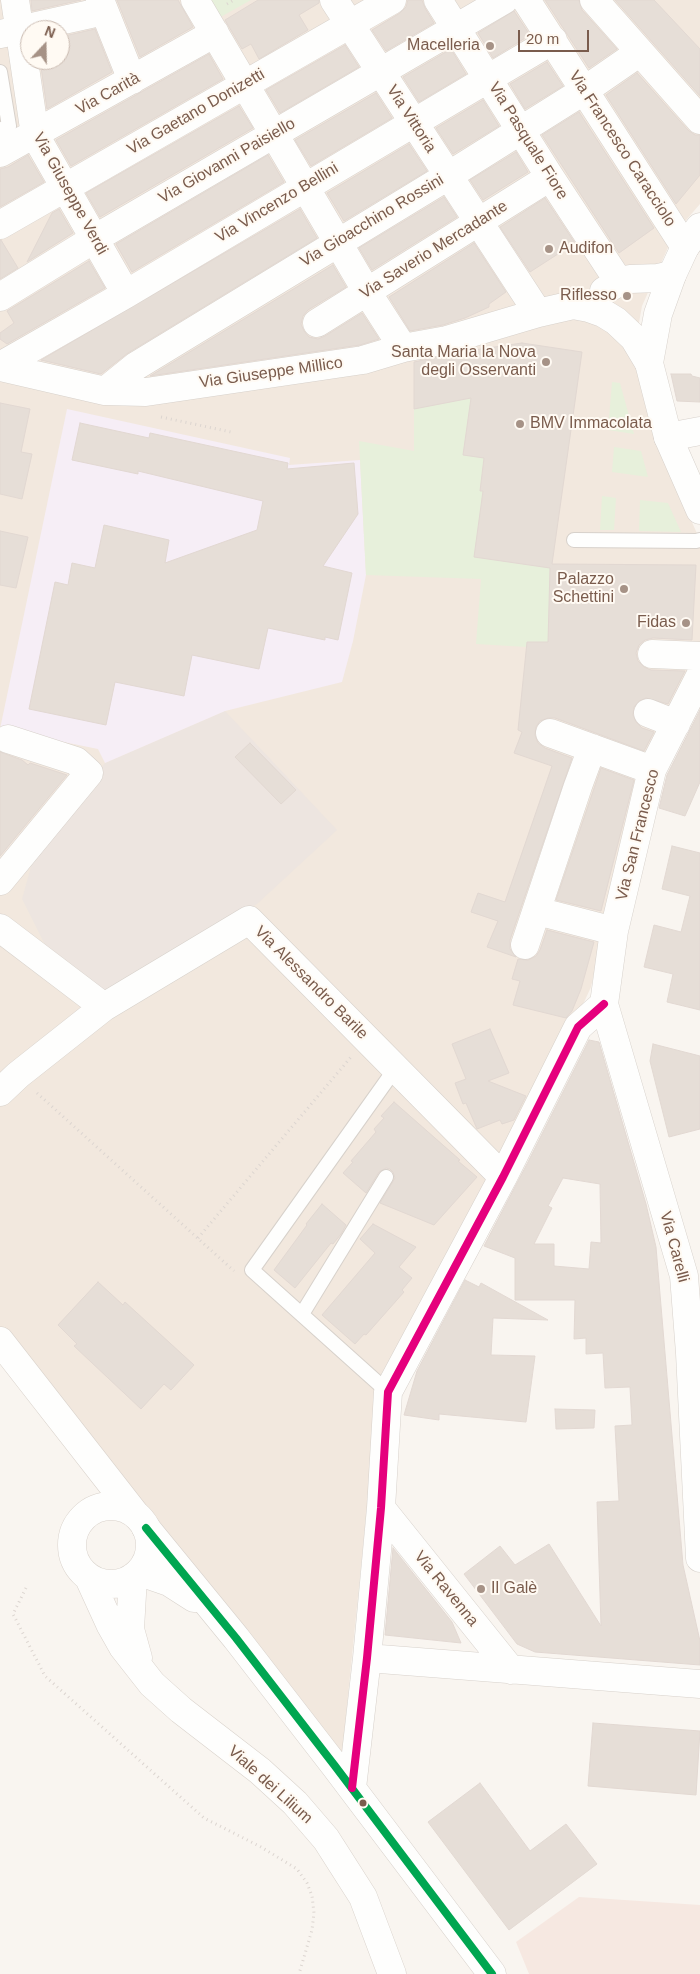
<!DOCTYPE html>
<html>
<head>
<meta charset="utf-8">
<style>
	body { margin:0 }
	#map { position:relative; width:700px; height:1974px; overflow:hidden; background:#f9f5f0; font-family:Helvetica,sans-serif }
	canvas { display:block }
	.north { position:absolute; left:20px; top:20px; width:50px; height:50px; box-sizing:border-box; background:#fffaf3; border:1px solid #cabbb1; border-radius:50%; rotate:21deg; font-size:14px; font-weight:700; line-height:20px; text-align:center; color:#7a5c4d }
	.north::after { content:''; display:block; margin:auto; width:18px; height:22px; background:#a69286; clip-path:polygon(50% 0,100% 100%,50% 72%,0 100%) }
	.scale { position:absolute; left:518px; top:30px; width:71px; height:22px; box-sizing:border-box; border:2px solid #7a5c4d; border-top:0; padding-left:6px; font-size:15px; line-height:18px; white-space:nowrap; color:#7a5c4d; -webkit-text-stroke:4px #fffaf3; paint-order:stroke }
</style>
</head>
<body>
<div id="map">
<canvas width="700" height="1974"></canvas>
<div class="north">N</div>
<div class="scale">20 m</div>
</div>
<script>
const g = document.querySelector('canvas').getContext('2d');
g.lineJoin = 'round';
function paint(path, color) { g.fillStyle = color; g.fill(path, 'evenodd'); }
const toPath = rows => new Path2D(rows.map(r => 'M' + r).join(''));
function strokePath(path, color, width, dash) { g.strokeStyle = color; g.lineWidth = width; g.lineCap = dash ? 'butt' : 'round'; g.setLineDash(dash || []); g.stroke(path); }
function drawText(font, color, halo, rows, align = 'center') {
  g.font = font + ' Helvetica,sans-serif'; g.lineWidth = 4; g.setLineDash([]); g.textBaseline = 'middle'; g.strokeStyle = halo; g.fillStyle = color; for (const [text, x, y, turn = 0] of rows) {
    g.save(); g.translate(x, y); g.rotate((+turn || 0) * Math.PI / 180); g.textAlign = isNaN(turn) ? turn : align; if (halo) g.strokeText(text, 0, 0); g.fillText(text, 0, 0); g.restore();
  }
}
paint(toPath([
	[0,0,700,0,700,204,674,234,642,306,638,328,657,445,700,540,700,660,641,766,591,987,574,1024,378,1398,342,1755,0,1327],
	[30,30,60,30,60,60,30,60]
]), '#f2e8de');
paint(toPath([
	[579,1897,700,1905,700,1974,529,1974,516,1942]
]), '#f6e8e1');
paint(toPath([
	[225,711,337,830,257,904,108,993,44,943,22,899,32,863,105,763]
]), '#ede5e0');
paint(toPath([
	[67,409,290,458,289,465,360,460,366,575,353,641,342,682,225,711,105,763,98,749,0,729]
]), '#f6eef6');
paint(toPath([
	[205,0,251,0,217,19],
	[612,382,620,383,634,434,608,430],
	[471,398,463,454,484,458,480,490,490,492,482,501,474,557,550,568,548,642,527,647,476,644,481,579,366,575,359,441,414,451,414,409],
	[614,447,641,451,648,477,612,472],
	[602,496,616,498,614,530,600,530],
	[640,500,668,503,681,532,639,531]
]), '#e7f0db');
const building = toPath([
	[31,0,81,0,32,11,31,0],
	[117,0,178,0,193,27,140,57,117,0],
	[258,0,319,0,319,3,299,15,308,30,259,59,251,44,242,49,225,20,258,0],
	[408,0,422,0,425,8,434,23,386,51,372,30,400,13,406,7,408,0],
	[545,0,579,0,582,10,617,49,589,68,545,0],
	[615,0,654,0,700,49,700,96,615,0],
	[514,11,530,35,493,58,478,33,514,11],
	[95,29,112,72,47,109,40,60,60,60,60,37,95,29],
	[345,45,359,67,280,113,266,90,345,45],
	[451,49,466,74,419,102,403,77,451,49],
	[209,54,223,79,71,166,56,140,209,54],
	[547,62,563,86,525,109,510,84,547,62],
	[637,73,688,130,695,135,700,135,700,175,676,204,606,95,637,73],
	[376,93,392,118,311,166,295,140,376,93],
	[483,100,499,126,453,154,436,128,483,100],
	[239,106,253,128,100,217,86,193,239,106],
	[579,112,654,228,619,253,542,135,579,112],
	[409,144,427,171,344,221,327,193,409,144],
	[516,152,528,172,483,200,470,180,516,152],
	[28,155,44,182,0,207,0,169,8,167,28,155],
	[268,155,284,182,132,272,116,244,268,155],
	[444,197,457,217,372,270,359,248,444,197],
	[545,198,575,243,530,272,500,227,545,198],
	[59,209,73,233,27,262,52,213,59,209],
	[300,209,317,238,128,353,101,374,41,360,300,209],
	[1,240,18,268,0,279,0,241,1,240],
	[474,243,506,292,489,304,489,307,465,318,443,325,410,331,389,297,474,243],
	[89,261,105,288,7,344,0,339,0,333,14,323,7,311,89,261],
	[333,265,346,287,308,310,303,316,301,324,304,331,309,337,318,339,325,336,362,313,379,339,360,345,150,376,333,265],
	[522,343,582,352,552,564,696,565,692,640,653,638,645,640,639,645,636,653,638,661,644,667,651,670,685,671,668,704,646,698,639,701,634,707,633,715,636,722,642,728,654,732,644,751,555,718,548,718,540,721,536,727,535,735,538,743,545,748,572,758,510,940,510,949,516,957,487,947,498,921,471,912,478,893,505,902,552,766,514,753,522,732,518,730,527,642,548,642,550,568,474,557,483,491,480,491,484,458,463,455,471,398,414,409,414,362,461,352,522,343],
	[671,374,691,374,692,376,700,378,700,402,677,401,671,374],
	[0,403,30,409,21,452,32,454,22,499,0,494,0,403],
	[80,423,149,438,150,433,288,463,287,469,354,463,358,514,323,566,352,573,338,640,325,637,325,640,268,628,259,669,192,655,184,696,115,682,106,725,29,709,55,582,68,585,72,563,95,568,104,525,169,540,165,563,257,530,263,501,138,471,138,474,72,460,80,423],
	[0,531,28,537,16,588,0,585,0,531],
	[700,710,700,782,685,816,659,808,667,775,700,710],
	[250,743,296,790,281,804,235,757,250,743],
	[0,752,22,760,28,765,30,763,67,775,0,856,0,752],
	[601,768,634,780,601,911,556,900,601,768],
	[672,846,700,853,700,1010,667,1002,673,974,644,967,654,925,681,932,690,896,662,889,672,846],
	[547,930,594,942,581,989,572,1011,566,1018,513,1005,520,981,512,979,518,959,528,960,536,956,540,950,547,930],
	[490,1029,509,1073,488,1081,526,1096,514,1120,502,1124,500,1120,477,1129,466,1103,463,1104,455,1083,466,1079,452,1044,490,1029],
	[589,1040,599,1042,646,1204,656,1247,683,1565,700,1641,700,1665,535,1652,517,1644,464,1574,500,1546,515,1565,549,1544,601,1626,597,1502,619,1501,615,1426,632,1425,630,1387,605,1388,603,1353,586,1354,586,1338,574,1339,575,1300,515,1300,515,1258,484,1246,528,1162,589,1040],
	[563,1178,600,1184,601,1243,591,1242,589,1269,554,1266,554,1244,534,1244,552,1208,548,1206,563,1178],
	[653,1044,700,1056,700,1129,669,1137,650,1061,653,1044],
	[394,1102,460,1160,458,1161,477,1177,434,1225,380,1203,395,1178,393,1172,390,1169,386,1168,379,1172,366,1193,343,1173,353,1162,351,1161,376,1132,374,1129,384,1118,381,1116,394,1102],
	[322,1204,346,1225,341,1234,333,1244,331,1243,295,1288,274,1270,307,1225,306,1224,322,1204],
	[373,1224,416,1247,399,1267,412,1278,402,1290,404,1292,366,1335,364,1334,355,1344,322,1315,375,1253,360,1239,373,1224],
	[465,1280,479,1287,481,1283,548,1320,493,1318,491,1355,535,1356,526,1422,439,1414,439,1420,404,1415,417,1371,465,1280],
	[98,1282,123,1305,125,1302,194,1365,171,1390,164,1384,141,1409,74,1346,77,1344,58,1325,98,1282],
	[555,1409,595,1410,594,1428,556,1429,555,1409],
	[393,1548,452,1622,461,1643,385,1635,393,1548],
	[593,1723,700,1731,696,1795,588,1786,593,1723],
	[480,1783,530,1851,566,1824,597,1864,509,1930,428,1822,480,1783]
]);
paint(building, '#e6ded7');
strokePath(building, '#e2d8d2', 1);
const service = toPath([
	[0,72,9,126,0,130],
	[574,540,696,541,700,540],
	[302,1314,386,1177],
	[388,1392,252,1270,395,1069]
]);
const minor = toPath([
	[15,0,35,135,126,294],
	[100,0,132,80],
	[195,0,367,292,403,348],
	[334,0,538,313],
	[438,0,550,177,619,282],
	[526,0,685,247],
	[594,0,700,120],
	[0,34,104,11],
	[0,153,215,33],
	[0,225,392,0],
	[604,291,619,282,630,279,658,278,672,275],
	[0,297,94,239,504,0],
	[317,323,550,177],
	[0,366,126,294,553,40],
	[0,367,105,391,146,392,363,360,403,348,447,340,538,313,573,305,589,308,603,313,616,321,634,338,649,363],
	[105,391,136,366,448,176,585,90,640,52],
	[668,437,700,431],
	[652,654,700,656],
	[700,676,652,770,614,931,604,1004,684,1276,690,1353,700,1558],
	[648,713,676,724],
	[550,733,652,770],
	[0,881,89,773,76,761,8,739],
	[537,911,614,931],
	[0,928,104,1007],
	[525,945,578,786,592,748],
	[0,1092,18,1075,104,1007,249,920,503,1177],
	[381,1508,511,1670],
	[146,1528,236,1638,335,1766,492,1974],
	[140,1572,169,1582,194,1598],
	[367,1658,700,1684],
	[352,1788,367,1658,381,1508,388,1392,503,1177,578,1027,604,1004]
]);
const tertiary = toPath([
	[700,227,685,247,672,275,658,314,649,363,668,437,700,510]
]);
const secondary = toPath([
	[0,1341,135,1514],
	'72 1545a39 39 0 1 1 78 0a39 39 0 1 1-78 0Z',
	[133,1577,130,1629,138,1658],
	[89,1578,110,1624,123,1647,152,1684,181,1710,260,1771,295,1803,326,1839,363,1897,392,1974]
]);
strokePath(service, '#d7d1cb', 16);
strokePath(minor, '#d7d1cb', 29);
strokePath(tertiary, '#d7d1cb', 29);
strokePath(secondary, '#d9d2cb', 29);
strokePath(toPath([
	[227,4,234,0],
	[161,417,231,432],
	[37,1093,234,1271],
	[198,1238,351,1057],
	[26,1588,13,1614,45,1676,204,1818,261,1847,297,1869,307,1883,312,1896,314,1913,312,1930,299,1974]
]), '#dcd5d0', 3, [1, 4]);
strokePath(service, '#fefefd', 14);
strokePath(minor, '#fefefd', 28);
strokePath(tertiary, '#fefefd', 28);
strokePath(secondary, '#fefefd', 28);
strokePath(toPath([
	[146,1528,236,1638,335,1766,492,1974]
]), '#00a651', 8);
strokePath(toPath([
	[352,1788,367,1658,381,1508,388,1392,503,1177,578,1027,604,1004]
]), '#e5007d', 8);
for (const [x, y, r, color] of [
	[490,46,5,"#a69286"],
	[549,249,5,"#a69286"],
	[627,296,5,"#a69286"],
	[546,362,5,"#a69286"],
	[520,424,5,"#a69286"],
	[624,589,5,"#a69286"],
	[686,623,5,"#a69286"],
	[481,1589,5,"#a69286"],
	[363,1803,4.5,"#7a5c4d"]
]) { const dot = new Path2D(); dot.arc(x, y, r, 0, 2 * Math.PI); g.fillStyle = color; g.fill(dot); strokePath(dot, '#fffaf3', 2); }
drawText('16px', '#7a5c4d', '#fffaf3', [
	["Macelleria",480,46],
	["Audifon",559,249,"left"],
	["Riflesso",617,296],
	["Santa Maria la Nova",536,353],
	["degli Osservanti",536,371],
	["BMV Immacolata",530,424,"left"],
	["Palazzo",614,580],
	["Schettini",614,598],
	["Fidas",676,623],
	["Il Galè",491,1589,"left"]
], 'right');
drawText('16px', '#7a5c4d', '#fffaf3', [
	["Via Carità",108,94,-29],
	["Via Gaetano Donizetti",196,112,-30],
	["Via Vittoria",411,119,57],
	["Via Pasquale Fiore",528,141,58],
	["Via Francesco Caracciolo",622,149,57],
	["Via Giovanni Paisiello",227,161,-30],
	["Via Giuseppe Verdi",70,194,61],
	["Via Vincenzo Bellini",277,203,-31],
	["Via Gioacchino Rossini",372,221,-31],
	["Via Saverio Mercadante",434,250,-32],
	["Via Giuseppe Millico",271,373,-8],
	["Via San Francesco",638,835,-76],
	["Via Alessandro Barile",311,983,45],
	["Via Carelli",674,1247,75],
	["Via Ravenna",446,1589,51],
	["Viale dei Lilium",270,1785,42]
]);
</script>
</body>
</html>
